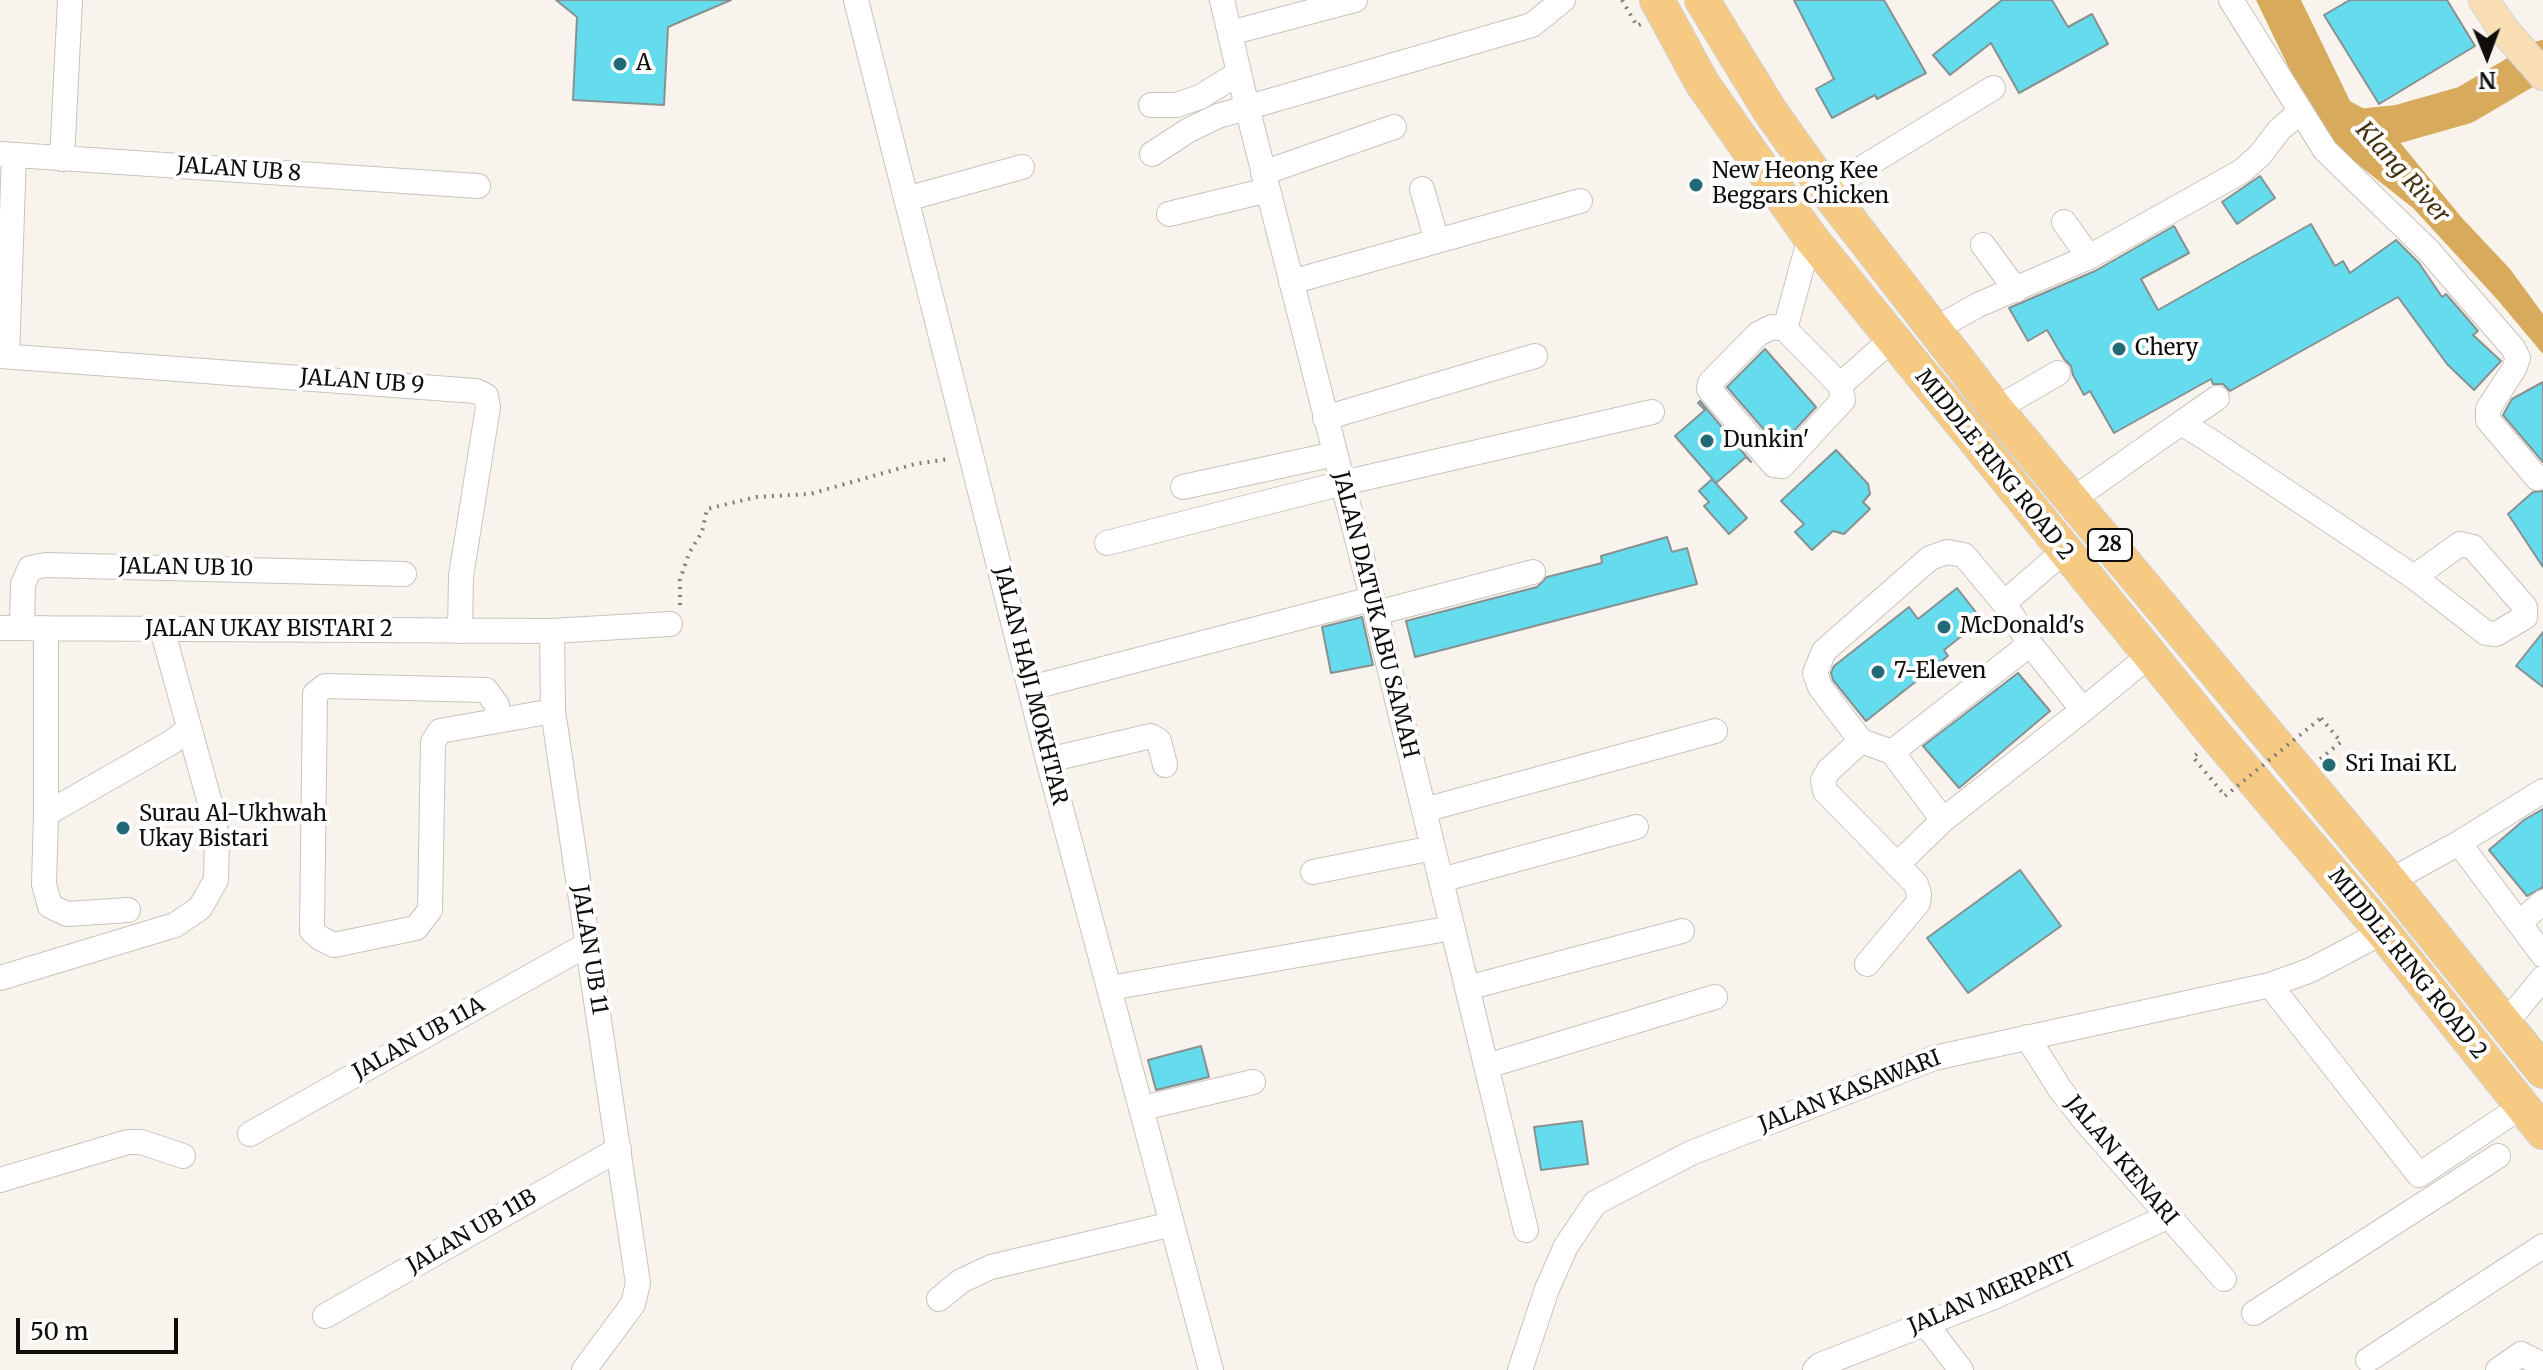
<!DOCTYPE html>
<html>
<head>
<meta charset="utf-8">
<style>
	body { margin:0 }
	#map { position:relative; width:2543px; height:1370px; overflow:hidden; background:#f8f4ed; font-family:Merriweather,serif }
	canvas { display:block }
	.north { position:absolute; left:2447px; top:16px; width:80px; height:80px; -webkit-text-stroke:6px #fff; paint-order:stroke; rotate:179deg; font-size:22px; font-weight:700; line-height:32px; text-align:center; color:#0f0e0b }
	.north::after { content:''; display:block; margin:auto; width:28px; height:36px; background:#0f0e0b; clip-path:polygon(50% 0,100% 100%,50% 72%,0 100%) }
	.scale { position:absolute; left:16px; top:1318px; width:162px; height:36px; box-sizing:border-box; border:4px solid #0f0e0b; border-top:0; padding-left:10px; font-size:24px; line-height:28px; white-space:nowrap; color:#0f0e0b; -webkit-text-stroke:6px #fff; paint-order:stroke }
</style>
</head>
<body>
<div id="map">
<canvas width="2543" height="1370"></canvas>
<div class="north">N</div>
<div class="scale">50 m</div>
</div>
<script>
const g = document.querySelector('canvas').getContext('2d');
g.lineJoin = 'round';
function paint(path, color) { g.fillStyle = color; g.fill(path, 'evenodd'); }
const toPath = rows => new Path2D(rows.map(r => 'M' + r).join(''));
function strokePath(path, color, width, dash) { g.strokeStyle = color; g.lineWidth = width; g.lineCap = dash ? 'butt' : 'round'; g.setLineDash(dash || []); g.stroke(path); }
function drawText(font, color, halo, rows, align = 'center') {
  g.font = font + ' Merriweather,serif'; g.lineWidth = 8; g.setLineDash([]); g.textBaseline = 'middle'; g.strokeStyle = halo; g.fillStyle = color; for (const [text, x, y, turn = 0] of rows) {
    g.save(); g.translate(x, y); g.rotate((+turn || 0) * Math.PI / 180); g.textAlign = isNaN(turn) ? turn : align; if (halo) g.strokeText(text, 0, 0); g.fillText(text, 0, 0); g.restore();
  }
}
paint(toPath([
	[2256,0,2301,0,2350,101,2380,118,2462,218,2510,269,2543,314,2543,354,2496,298,2413,208,2341,151,2302,95]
]), '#d7aa5c');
strokePath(toPath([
	[2359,128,2398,124,2465,105,2543,59]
]), '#d7aa5c', 38);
const building = toPath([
	[556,0,731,0,668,27,664,105,573,100,577,17,556,0],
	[1794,0,1884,0,1926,73,1877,99,1875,95,1832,118,1816,89,1834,79,1794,0],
	[2002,0,2052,0,2068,27,2092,14,2108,44,2019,93,1991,43,1950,75,1933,55,2002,0],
	[2350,0,2447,0,2475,46,2379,104,2324,15,2350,0],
	[2260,176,2275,198,2237,224,2222,202,2260,176],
	[2311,224,2335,266,2343,261,2350,273,2396,240,2419,263,2442,297,2446,294,2478,331,2473,335,2501,361,2474,390,2447,364,2398,297,2230,391,2223,384,2213,384,2211,379,2114,433,2090,391,2084,395,2073,375,2071,366,2064,359,2047,330,2028,341,2009,308,2095,271,2174,226,2189,253,2141,279,2158,310,2311,224],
	[1765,349,1816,407,1779,447,1727,387,1765,349],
	[2543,382,2543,462,2503,415,2512,399,2543,382],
	[1700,401,1751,462,1746,457,1716,483,1675,436,1705,410,1698,403,1700,401],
	[1836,450,1868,484,1870,494,1863,502,1870,509,1844,534,1833,531,1812,550,1795,532,1804,524,1781,501,1836,450],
	[1712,479,1747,518,1729,534,1704,506,1709,502,1699,491,1712,479],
	[2543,491,2543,567,2508,514,2533,492,2543,491],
	[1667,537,1672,552,1687,548,1697,584,1415,657,1406,621,1537,587,1547,577,1602,563,1601,556,1667,537],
	[1957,588,1982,620,1944,650,1948,656,1866,721,1833,680,1831,673,1834,666,1909,607,1918,619,1957,588],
	[1362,617,1373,665,1331,673,1322,627,1362,617],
	[2543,632,2543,687,2516,666,2543,632],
	[2018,673,2050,711,1959,788,1923,746,2018,673],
	[2543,809,2543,887,2527,896,2489,850,2524,820,2543,809],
	[2020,870,2061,926,1968,993,1927,938,2020,870],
	[1201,1046,1209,1077,1156,1090,1148,1060,1201,1046],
	[1582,1121,1588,1164,1541,1170,1534,1127,1582,1121]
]);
paint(building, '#64dced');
strokePath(building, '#889192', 2);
const minor = toPath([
	[856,0,1048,760,1211,1370],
	[1222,0,1247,107,1376,613,1526,1230],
	[2231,0,2325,150,2428,250,2513,348,2518,358,2514,369,2488,409,2488,420,2537,478],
	[1230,33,1355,0],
	[1151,105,1176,105,1200,97,1239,73],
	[0,154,478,186],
	[1152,154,1189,130,1218,116,1532,25,1563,0],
	[62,159,70,0],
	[1263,173,1394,127],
	[1422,189,1437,241],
	[1826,190,1993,88],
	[906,199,1022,167],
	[1169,214,1268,190],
	[2064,222,2089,257],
	[1810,237,1785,329,1840,385,1892,339],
	[1983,245,2016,290],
	[1291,282,1580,201],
	[1785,329,1772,327,1758,334,1710,383,1709,389,1774,465,1782,466,1843,400,1840,385],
	[1935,329,1978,305,2089,257,2242,171,2260,155,2279,130,2300,112],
	[0,356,476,391,486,396,488,407,461,576,460,631],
	[7,356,14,155],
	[1996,409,2058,373],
	[1325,418,1535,356],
	[2181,423,2217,398],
	[1183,487,1335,454],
	[2072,500,2181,423,2209,440,2414,577,2486,633,2496,634,2525,617,2525,607,2473,547,2460,544,2414,577],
	[1107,543,1343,483,1652,412],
	[2004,603,2064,551],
	[1376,613,1533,572],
	[0,628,552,631,553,711,638,1283,633,1304,584,1370],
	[22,628,23,584,30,568,46,565,404,574],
	[46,628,46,814],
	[552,631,670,624],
	[1030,688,1371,599],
	[2083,710,2030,644,2004,603,1964,555,1947,552,1930,558,1824,651,1815,673,1820,687,1861,741,1892,752,1943,820,2083,710,2150,655],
	[497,721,497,705,486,690,325,686,315,694,312,931,320,938,334,945,416,928,430,910,433,742,440,731,553,711],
	[1861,741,1829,770,1823,780,1825,791,1916,884,1919,894,1918,903,1867,964],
	[1892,752,2030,644],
	[1048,760,1151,736,1159,741,1165,765],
	[1424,810,1715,731],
	[2459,843,2543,791],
	[1897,865,1943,820],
	[1313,872,1433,848],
	[1441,880,1636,827],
	[2390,881,2459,843,2543,955],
	[128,910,67,914,50,906,44,884,46,814,172,742,189,729],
	[2519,923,2543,902],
	[0,978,175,925,200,908,216,880,217,839,213,814,162,629],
	[2270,985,2419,1175,2522,1106],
	[1110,988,1452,928],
	[1467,988,1682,931],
	[2505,1024,2543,978],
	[2027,1037,2060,1089,2085,1121,2224,1279],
	[1487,1066,1715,997],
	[1143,1108,1253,1082],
	[250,1134,588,944],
	[0,1180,128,1142,141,1142,183,1156],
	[939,1299,961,1281,991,1267,1172,1224],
	[2254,1313,2498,1156],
	[325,1316,619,1149],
	[1925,1323,1961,1370],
	[2368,1360,2543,1246],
	[1520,1370,1547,1289,1566,1246,1595,1203,1691,1153,1934,1058,2270,985,2311,970,2383,932],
	[1815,1370,1820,1365,1994,1297,2167,1217],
	[2498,1370,2521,1354,2539,1363,2542,1370]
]);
const major = toPath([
	[2484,0,2503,29,2543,75]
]);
const highway = toPath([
	[1657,0,1702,83,1810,237,2217,737,2383,932,2543,1132],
	[1702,0,1770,111,1826,190,1996,409,2390,881,2543,1071]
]);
strokePath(minor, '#c8c3bc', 26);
strokePath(major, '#cfcfce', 32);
strokePath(highway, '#cfcfce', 36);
strokePath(toPath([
	[1622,0,1637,26,1641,24],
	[680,605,680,580,689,553,702,532,707,509,756,497,810,494,915,464,949,459],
	[2197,754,2193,757,2225,796],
	[2320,759,2341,742,2321,718]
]), '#817e79', 4, [2, 6]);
strokePath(minor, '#fff', 24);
strokePath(major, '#fadfb4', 30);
strokePath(highway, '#f6ca82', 34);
strokePath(toPath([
	[2225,796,2321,718]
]), '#817e79', 4, [2, 6]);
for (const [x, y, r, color] of [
	[620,64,8,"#226b76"],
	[1696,185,8,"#226b76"],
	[2119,349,8,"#226b76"],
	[1707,441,8,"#226b76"],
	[1944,627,8,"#226b76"],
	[1878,672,8,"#226b76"],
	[2329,765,8,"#226b76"],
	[123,828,8,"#226b76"]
]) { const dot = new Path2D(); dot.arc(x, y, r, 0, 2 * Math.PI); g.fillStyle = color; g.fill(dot); strokePath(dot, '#fff', 3); }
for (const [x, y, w] of [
	[2110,545,44]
]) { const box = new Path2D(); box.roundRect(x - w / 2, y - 16, w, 32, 6); g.fillStyle = '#fff'; g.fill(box); strokePath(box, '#0f0e0b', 2); }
drawText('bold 20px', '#0f0e0b', null, [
	["28",2110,545]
]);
drawText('22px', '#0f0e0b', '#fff', [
	["A",636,64],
	["New Heong Kee",1712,172],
	["Beggars Chicken",1712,197],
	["Chery",2135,349],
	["Dunkin'",1723,441],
	["McDonald's",1960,627],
	["7-Eleven",1894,672],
	["Sri Inai KL",2345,765],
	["Surau Al-Ukhwah",139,815],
	["Ukay Bistari",139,840]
], 'left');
drawText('22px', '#0f0e0b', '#fff', [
	["JALAN UB 8",239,170,4],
	["JALAN UB 9",362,382,4],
	["MIDDLE RING ROAD 2",1994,465,51],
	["JALAN UB 10",186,568,1],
	["JALAN DATUK ABU SAMAH",1375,615,76],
	["JALAN UKAY BISTARI 2",269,630],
	["JALAN HAJI MOKHTAR",1030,686,76],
	["JALAN UB 11",589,950,81],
	["MIDDLE RING ROAD 2",2407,964,51],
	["JALAN UB 11A",419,1039,-29],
	["JALAN KASAWARI",1850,1092,-21],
	["JALAN KENARI",2121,1161,50],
	["JALAN UB 11B",472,1232,-30],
	["JALAN MERPATI",1991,1294,-23]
]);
drawText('italic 24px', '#44310f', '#fff', [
	["Klang River",2402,173,48]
]);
</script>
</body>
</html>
